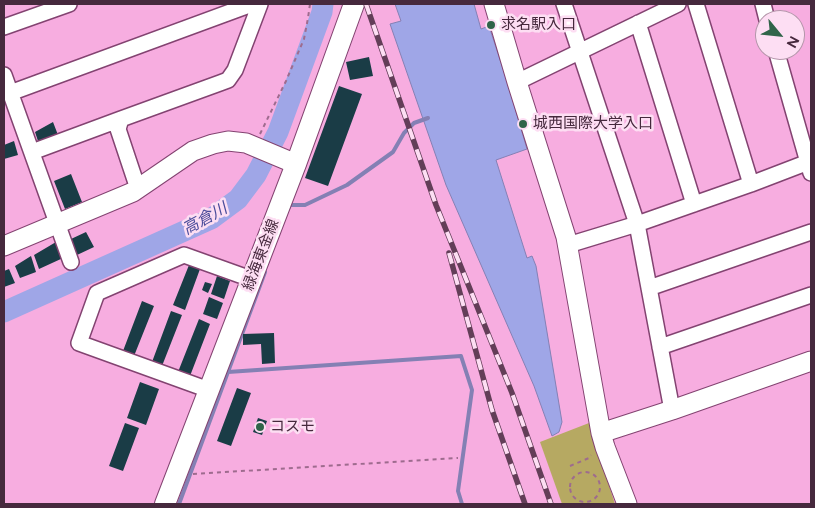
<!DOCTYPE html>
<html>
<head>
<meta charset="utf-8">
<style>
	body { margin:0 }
	#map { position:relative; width:815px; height:508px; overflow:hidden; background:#f7ade0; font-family:Figtree,sans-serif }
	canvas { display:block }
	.frame { position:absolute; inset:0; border:5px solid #46293d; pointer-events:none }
	.north { position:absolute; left:755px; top:10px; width:50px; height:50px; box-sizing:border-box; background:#fddef3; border:1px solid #b496aa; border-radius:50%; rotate:118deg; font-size:14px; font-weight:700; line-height:20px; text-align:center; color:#46293d }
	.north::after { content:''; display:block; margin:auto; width:18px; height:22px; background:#306449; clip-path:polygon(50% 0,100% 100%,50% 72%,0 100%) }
</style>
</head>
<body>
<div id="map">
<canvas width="815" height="508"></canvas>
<div class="frame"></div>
<div class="north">N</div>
</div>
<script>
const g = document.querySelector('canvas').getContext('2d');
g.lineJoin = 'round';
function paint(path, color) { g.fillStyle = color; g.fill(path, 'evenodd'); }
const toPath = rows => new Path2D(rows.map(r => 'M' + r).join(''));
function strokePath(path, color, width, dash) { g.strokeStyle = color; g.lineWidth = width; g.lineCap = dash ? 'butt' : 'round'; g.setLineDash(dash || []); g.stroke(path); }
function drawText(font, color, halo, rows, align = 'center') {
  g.font = font + ' Figtree,"Noto Sans JP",sans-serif'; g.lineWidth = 5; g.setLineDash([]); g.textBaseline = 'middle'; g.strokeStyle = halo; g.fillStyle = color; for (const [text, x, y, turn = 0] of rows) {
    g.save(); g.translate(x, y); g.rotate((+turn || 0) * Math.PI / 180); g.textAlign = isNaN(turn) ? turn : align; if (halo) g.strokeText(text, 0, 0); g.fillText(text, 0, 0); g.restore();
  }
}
paint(toPath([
	[589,423,615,504,562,504,540,442]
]), '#b6a962');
const water = toPath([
	[395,4,474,4,481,29,489,26,508,84,527,149,496,160,527,258,532,256,536,266,562,422,559,432,552,436,534,386,446,185,390,24,401,21,395,4]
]);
paint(water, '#9fa6e7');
strokePath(water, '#8480b4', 1);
strokePath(toPath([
	[289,207,290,205,305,205,347,185,393,152,404,133,414,123,428,118],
	[228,372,461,356,472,390,458,491,462,504],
	[179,504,265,272]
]), '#8480b4', 4);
strokePath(toPath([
	[4,312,211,219,238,199,256,175,278,132,322,12,323,4]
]), '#9fa6e7', 21);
paint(toPath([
	[369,57,373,76,350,80,346,62],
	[339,86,362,94,328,186,305,178],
	[53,122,58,135,39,144,35,132],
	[14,141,18,155,4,159,4,145],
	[71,174,82,202,65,209,54,181],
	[86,232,94,247,77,255,71,239],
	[56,242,63,258,39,269,34,255],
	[31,256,36,272,20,278,15,266],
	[189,265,200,269,185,310,173,305],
	[9,269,15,283,4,287,4,271],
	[217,276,230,281,224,299,211,294],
	[205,282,212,284,208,293,202,290],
	[209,297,223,303,217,319,203,314],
	[142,301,154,306,134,356,123,351],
	[171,311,182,315,162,366,152,362],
	[199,319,210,324,190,376,178,372],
	[274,333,275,363,262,364,261,344,243,345,243,334],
	[140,382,159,389,146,425,127,418],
	[237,388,251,393,231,446,217,441],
	[258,418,267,421,262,435,253,432],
	[125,423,139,428,123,471,109,466]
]), '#1a3c46');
const minor = toPath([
	[564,4,637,224,672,410],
	[696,4,751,184],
	[763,4,767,20],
	[638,23,694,204],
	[4,27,69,4],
	[776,50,811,173],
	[4,75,71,262],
	[517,82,678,4],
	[10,93,252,4],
	[32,152,121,119],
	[138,189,118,129,121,119,220,83,228,80,235,70,260,4],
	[568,245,637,224,751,184,811,161],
	[649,288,811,232],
	[660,347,811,295],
	[209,390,79,343,97,293,184,255,251,279]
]);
const tertiary = toPath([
	[494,4,517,82,566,237,601,433,605,447,627,504],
	[4,246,133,192,193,151,213,144,228,141,246,143,296,164],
	[601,433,672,410,811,361]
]);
const secondary = toPath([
	[165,504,296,164,354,4]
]);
strokePath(minor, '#834371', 18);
strokePath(tertiary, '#834371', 21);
strokePath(secondary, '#834371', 22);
strokePath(toPath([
	[260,134,286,81,304,39,308,18,310,4],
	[570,466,589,458,591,455],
	'570 487a15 15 0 1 1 30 0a15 15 0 1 1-30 0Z',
	[193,474,458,458]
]), '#9e6b8e', 2, [4, 4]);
strokePath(minor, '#fff', 15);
strokePath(tertiary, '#fff', 19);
strokePath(secondary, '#fff', 20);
const rail = toPath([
	[366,4,436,205,512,393,551,504],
	[449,253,492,410,525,504]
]);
strokePath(rail, '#633e58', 5.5);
strokePath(rail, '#fddef3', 4, [11]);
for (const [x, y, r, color] of [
	[491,25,5,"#306449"],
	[523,124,5,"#306449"],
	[260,427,5,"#306449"]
]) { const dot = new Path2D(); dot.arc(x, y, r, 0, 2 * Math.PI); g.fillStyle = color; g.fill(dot); strokePath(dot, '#fddef3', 2); }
drawText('15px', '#46293d', '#fddef3', [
	["求名駅入口",501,25],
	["城西国際大学入口",533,124],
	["コスモ",270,427]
], 'left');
drawText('15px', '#46293d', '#fddef3', [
	["緑海東金線",261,255,-69]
]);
drawText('italic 16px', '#4a4c9a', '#fddef3', [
	["高倉川",205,219,-29]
]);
</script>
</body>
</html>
